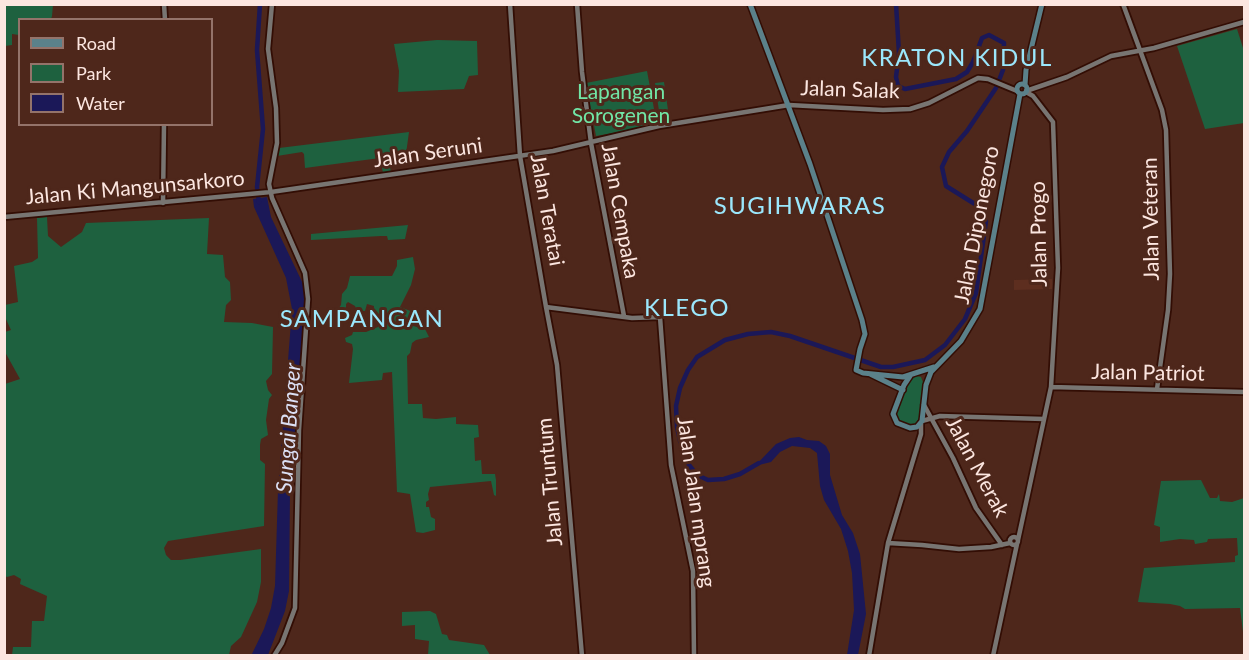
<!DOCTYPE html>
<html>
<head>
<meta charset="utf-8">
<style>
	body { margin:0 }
	#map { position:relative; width:1249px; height:660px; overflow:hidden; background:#4e271b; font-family:Lato,sans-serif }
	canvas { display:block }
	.frame { position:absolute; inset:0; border:6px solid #fce6e0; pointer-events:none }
	.legend { position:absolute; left:18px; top:18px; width:195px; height:108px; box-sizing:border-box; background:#4e271b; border:2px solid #94736a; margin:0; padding:8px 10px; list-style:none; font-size:18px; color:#fce6e0 }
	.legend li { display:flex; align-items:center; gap:12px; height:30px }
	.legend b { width:30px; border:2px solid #94736a }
</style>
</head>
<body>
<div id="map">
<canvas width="1249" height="660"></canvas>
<div class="frame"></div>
<ul class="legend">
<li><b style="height:8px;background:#5b818a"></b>Road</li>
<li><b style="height:16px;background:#1e613f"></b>Park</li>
<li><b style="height:16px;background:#1b1858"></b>Water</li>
</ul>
</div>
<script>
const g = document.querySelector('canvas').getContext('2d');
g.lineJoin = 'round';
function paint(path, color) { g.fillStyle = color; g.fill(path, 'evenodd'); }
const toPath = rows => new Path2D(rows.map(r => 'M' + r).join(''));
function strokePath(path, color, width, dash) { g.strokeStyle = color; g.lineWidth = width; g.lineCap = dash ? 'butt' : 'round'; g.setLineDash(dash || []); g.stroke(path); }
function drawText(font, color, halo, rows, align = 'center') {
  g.font = font + ' Lato,sans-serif'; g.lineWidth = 6; g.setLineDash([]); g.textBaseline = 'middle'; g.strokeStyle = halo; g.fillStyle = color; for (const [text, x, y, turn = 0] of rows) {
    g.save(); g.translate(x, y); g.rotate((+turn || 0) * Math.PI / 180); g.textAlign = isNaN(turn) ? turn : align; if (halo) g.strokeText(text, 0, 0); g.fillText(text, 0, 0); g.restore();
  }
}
paint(toPath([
	[1052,279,1052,289,1014,290,1014,280]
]), '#5d2e1f');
paint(toPath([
	[4,5,53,5,52,16,51,19,20,20,19,35,12,34,12,45,5,46],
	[1237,29,1244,51,1244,123,1205,129,1177,46],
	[437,40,477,41,478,75,469,76,464,89,398,92,399,71,394,44],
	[647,71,657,125,596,136,586,83],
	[664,82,670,124,661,125,655,83],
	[409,132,406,154,388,158,391,172,383,173,380,158,305,168,304,154,302,152,277,156,279,148],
	[47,217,48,236,61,247,82,232,86,223,209,218,207,254,223,255,225,277,230,282,231,300,226,305,224,322,252,323,273,327,272,374,266,381,268,390,272,395,269,399,266,420,268,435,261,439,260,445,260,460,265,464,264,526,168,541,164,548,166,555,171,560,180,560,261,549,261,582,257,602,241,637,231,646,229,655,12,655,13,647,31,647,32,621,44,621,47,596,20,584,21,579,14,575,7,577,5,576,5,384,20,379,5,352,5,332,11,330,5,317,5,305,18,302,14,266,32,262,38,258,37,218],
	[408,225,405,239,388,240,387,236,381,236,311,240,311,234],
	[413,257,415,269,411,285,400,307,413,312,411,317,413,326,425,329,429,337,416,340,412,343,410,353,407,356,408,404,422,404,423,418,436,419,456,417,456,424,478,425,479,437,474,438,475,461,481,460,482,474,495,474,496,480,496,496,494,495,491,481,430,487,428,494,429,500,426,502,426,507,429,507,431,517,435,519,435,530,423,533,416,532,410,494,397,492,392,372,383,373,382,380,349,383,353,349,352,344,346,342,345,338,352,335,353,332,366,332,378,327,379,321,373,320,374,306,367,304,365,311,357,311,355,306,348,302,346,304,346,310,338,309,341,305,342,294,347,288,350,276,392,276,397,266,397,260],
	[917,376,921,377,924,385,919,420,917,424,910,426,897,421,896,414,908,381],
	[1201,480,1210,498,1217,498,1219,494,1220,501,1232,502,1244,498,1244,640,1240,608,1185,609,1180,606,1170,604,1138,602,1144,568,1235,562,1235,556,1238,555,1237,538,1208,539,1207,542,1195,544,1194,540,1180,539,1160,542,1160,527,1154,525,1161,481],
	[430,611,436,614,442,634,447,635,449,640,484,645,490,655,428,655,429,641,415,639,415,625,402,626,402,612]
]), '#1e613f');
paint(toPath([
	[267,197,271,217,305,288,306,302,290,491,289,591,285,611,268,655,251,656,264,629,271,608,275,586,278,490,292,309,286,278,254,207,253,199],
	[799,437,807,440,819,441,826,446,830,454,830,475,842,515,853,533,860,554,866,614,858,655,847,655,854,610,852,573,848,551,841,529,824,500,820,486,817,453,810,448,792,446,780,452,771,462,755,466,776,444,790,438]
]), '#1b1858');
strokePath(toPath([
	[259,202,257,187,263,129,257,50,260,4],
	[759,463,740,474,724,479,708,480,697,475,689,465,681,445,677,427,676,406,680,388,688,370,697,357,725,340,748,334,771,332,790,336,881,367,893,367,925,360,945,345,965,319,976,293,986,221,978,206,946,186,942,167,949,152,967,131,996,88,1003,70,1004,43,989,35,982,38,973,62,967,72,956,79,905,89,898,86,896,77,899,53,896,4]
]), '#1b1858', 4.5);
const secondary = toPath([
	[164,4,165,20],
	[272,4,268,49,276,108,277,143,269,184,272,198,305,273,308,299,299,430,295,608,282,643,274,656],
	[510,4,520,156,546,307,632,318,660,317,671,465,693,571,694,656],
	[577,4,582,72,591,143,624,316],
	[1123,4,1162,110,1166,130,1170,274,1168,310,1157,389],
	[1026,91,1067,77,1111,56,1154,48,1244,22],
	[163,203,164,124],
	[4,217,271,192,553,151,659,126,789,105,883,110,910,109,929,103,978,78,988,79,1017,91],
	[546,307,557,365,582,656],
	[1051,387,1244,392],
	[924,405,953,458,976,508,1002,545],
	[922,421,940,416,1044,419],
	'1010 541a4 4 0 1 1 8 0a4 4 0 1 1-8 0Z',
	[1018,540,1051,387,1058,268,1053,122,1033,96,1026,92],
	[888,543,922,545,959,549,991,547,1010,543],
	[869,656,888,543,921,434,921,423],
	[993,656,1017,544]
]);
const primary = toPath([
	[750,4,810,164,862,320,865,334,860,349,856,370,863,373,903,377,934,367],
	'1017 89a5 5 0 1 1 10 0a5 5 0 1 1-10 0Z',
	[1025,85,1026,70,1042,4],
	[870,374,903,390],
	[910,376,904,385,893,414,897,423,910,428,917,427,922,421,926,385,931,372,961,341,980,309,1020,94]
]);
strokePath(secondary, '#320d04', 8);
strokePath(primary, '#320d04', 8);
strokePath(secondary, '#787572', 4.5);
strokePath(primary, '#5b818a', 5);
drawText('21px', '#fce6e0', '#4e271b', [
	["Jalan Salak",850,90,2],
	["Jalan Seruni",428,153,-8],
	["Jalan Ki Mangunsarkoro",135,188,-5],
	["Jalan Teratai",547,210,80],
	["Jalan Cempaka",620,211,80],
	["Jalan Veteran",1151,219,-91],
	["Jalan Diponegoro",977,225,-79],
	["Jalan Progo",1039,234,-91],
	["Jalan Patriot",1148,373,1],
	["Jalan Merak",977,467,62],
	["Jalan Truntum",550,482,-95],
	["Jalan Jalan mprang",696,502,82]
]);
drawText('21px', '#71e6a6', '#4e271b', [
	["Lapangan",621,92],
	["Sorogenen",621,116]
]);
drawText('italic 22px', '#dbdff4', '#4e271b', [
	["Sungai Banger",289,428,-86]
]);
g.letterSpacing = '1.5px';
drawText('24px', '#9be7fc', '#4e271b', [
	["KRATON KIDUL",957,58],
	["SUGIHWARAS",800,206],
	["KLEGO",687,308],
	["SAMPANGAN",362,319]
]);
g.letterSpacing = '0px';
</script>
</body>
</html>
